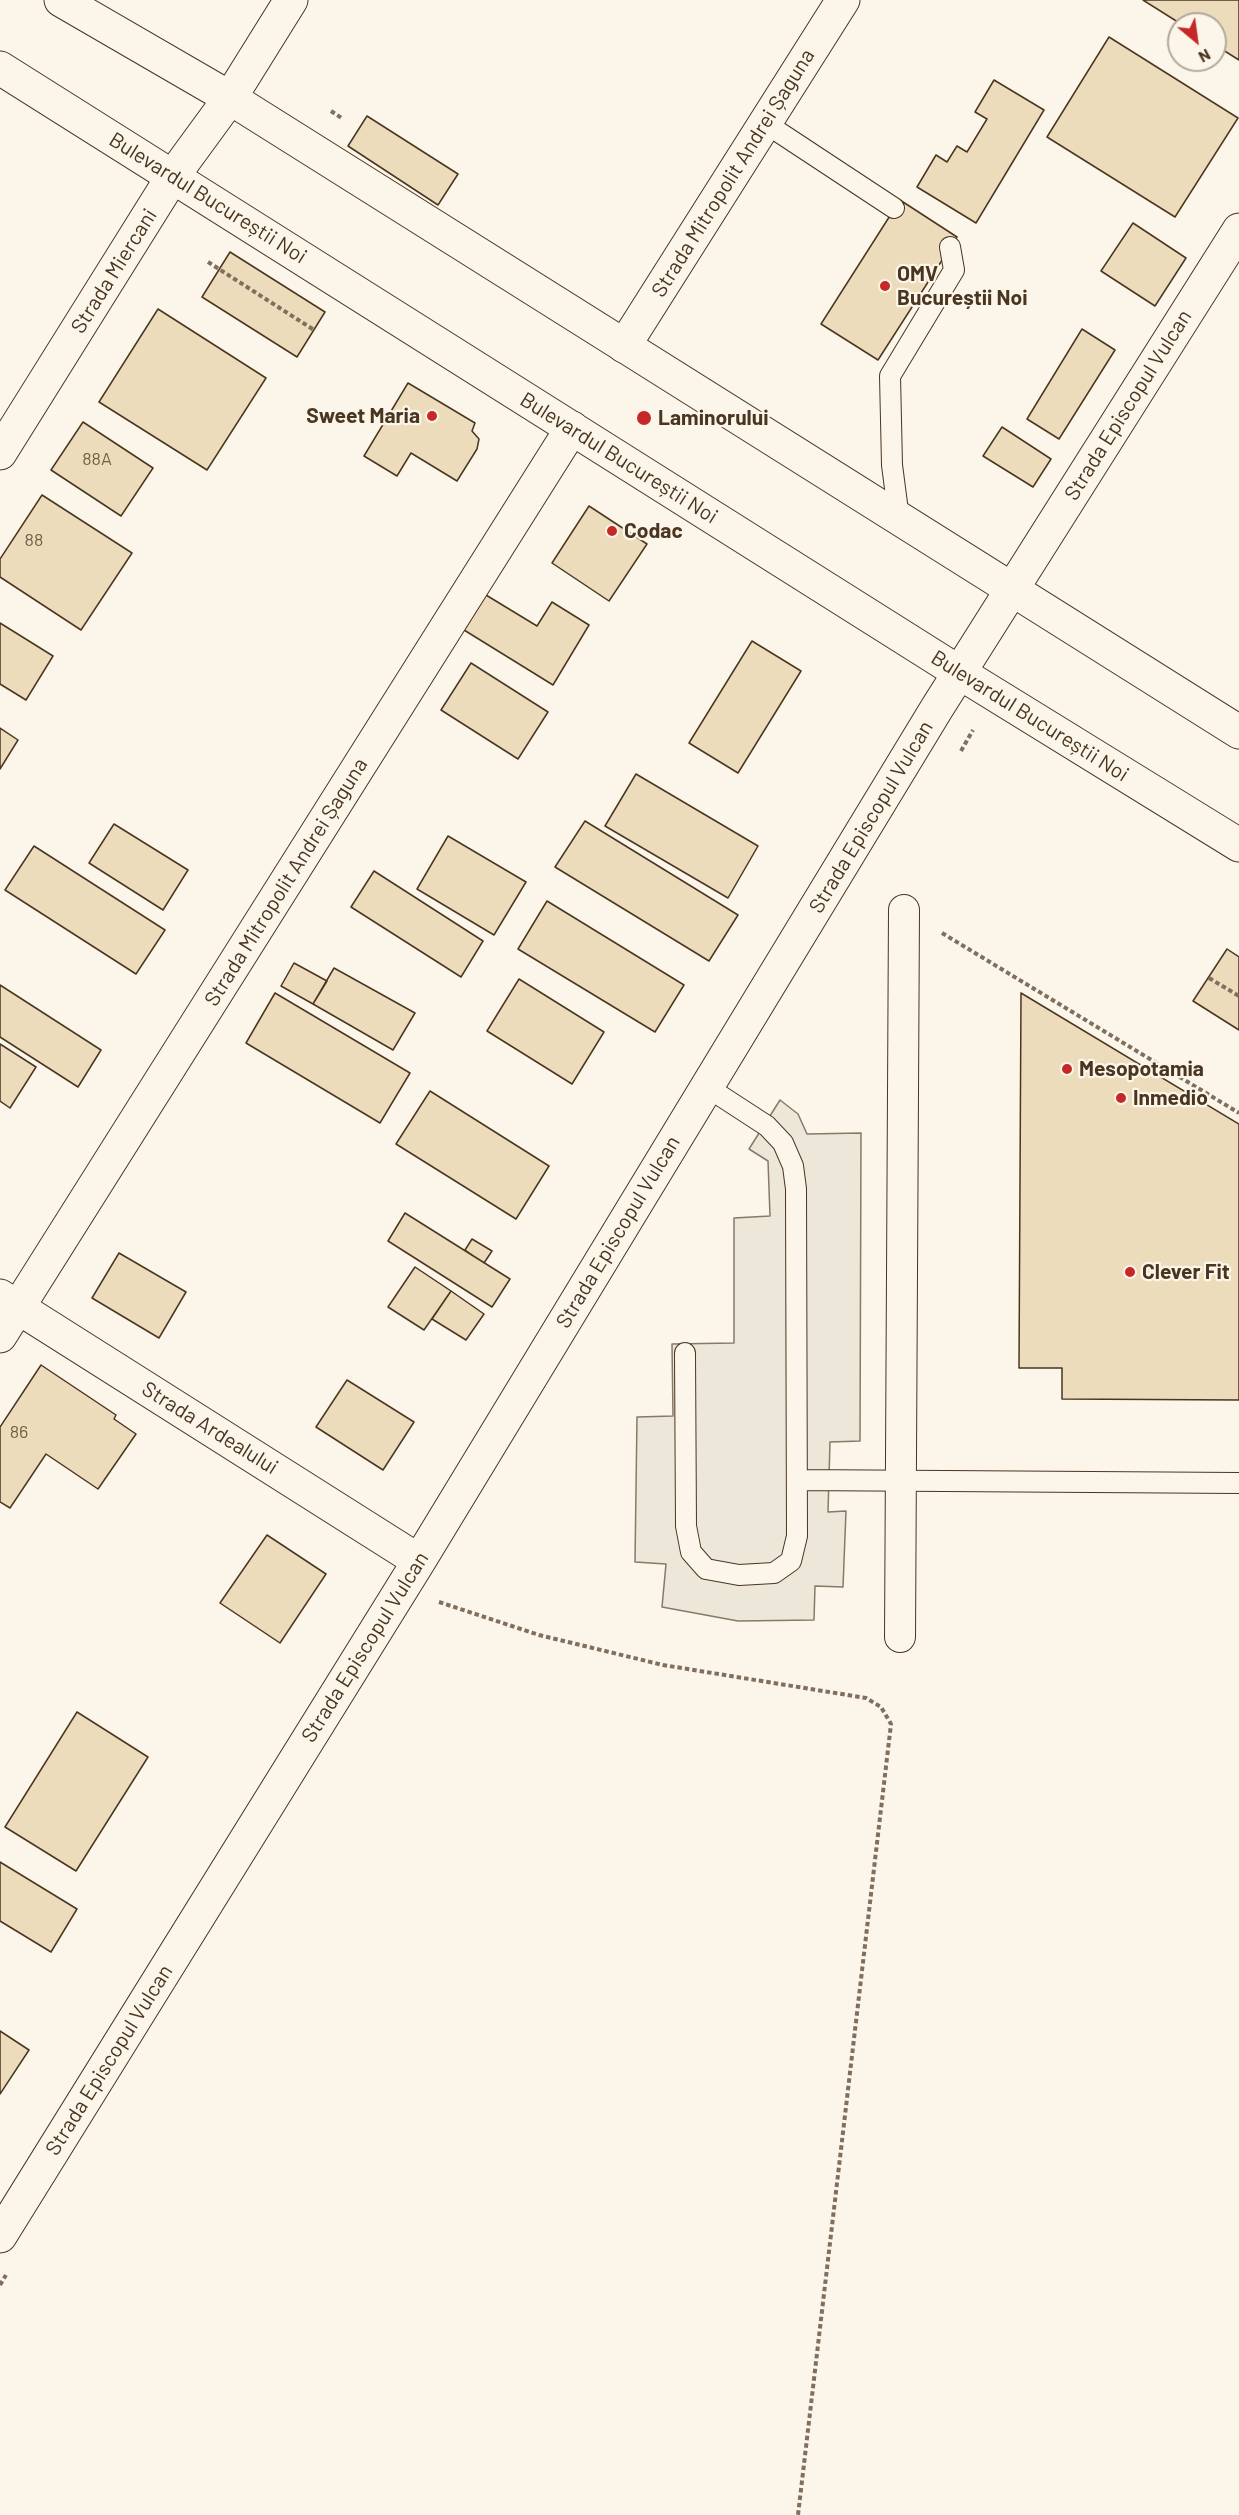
<!DOCTYPE html>
<html>
<head>
<meta charset="utf-8">
<style>
	body { margin:0 }
	#map { position:relative; width:1239px; height:2515px; overflow:hidden; background:#fbf6e9; font-family:Barlow,sans-serif }
	canvas { display:block }
	.north { position:absolute; left:1167px; top:12px; width:60px; height:60px; box-sizing:border-box; background:#fbf6e9; border:2px solid #b4a999; border-radius:50%; rotate:151deg; font-size:16px; font-weight:700; line-height:24px; text-align:center; color:#4a3520 }
	.north::after { content:''; display:block; margin:auto; width:21px; height:27px; background:#c62828; clip-path:polygon(50% 0,100% 100%,50% 72%,0 100%) }
</style>
</head>
<body>
<div id="map">
<canvas width="1239" height="2515"></canvas>
<div class="north">N</div>
</div>
<script>
const g = document.querySelector('canvas').getContext('2d');
g.lineJoin = 'round';
function paint(path, color) { g.fillStyle = color; g.fill(path, 'evenodd'); }
const toPath = rows => new Path2D(rows.map(r => 'M' + r).join(''));
function strokePath(path, color, width, dash) { g.strokeStyle = color; g.lineWidth = width; g.lineCap = dash ? 'butt' : 'round'; g.setLineDash(dash || []); g.stroke(path); }
function drawText(font, color, halo, rows, align = 'center') {
  g.font = font + ' Barlow,sans-serif'; g.lineWidth = 4.5; g.setLineDash([]); g.textBaseline = 'middle'; g.strokeStyle = halo; g.fillStyle = color; for (const [text, x, y, turn = 0] of rows) {
    g.save(); g.translate(x, y); g.rotate((+turn || 0) * Math.PI / 180); g.textAlign = isNaN(turn) ? turn : align; if (halo) g.strokeText(text, 0, 0); g.fillText(text, 0, 0); g.restore();
  }
}
const parking = toPath([
	[780,1100,798,1114,807,1134,861,1133,860,1441,830,1442,828,1512,846,1511,843,1587,815,1586,814,1620,738,1621,662,1607,666,1564,635,1562,637,1417,673,1416,672,1344,734,1343,734,1218,770,1216,768,1161,749,1149,780,1100]
]);
paint(parking, '#ede7d9');
strokePath(parking, '#887966', 1.5);
const building = toPath([
	[1143,0,1239,0,1239,60,1215,45,1215,24,1181,24,1143,0],
	[1109,37,1238,118,1175,217,1047,137,1109,37],
	[994,80,1044,110,976,223,917,187,936,155,947,162,957,146,967,152,987,119,975,112,994,80],
	[367,116,458,174,438,205,348,146,367,116],
	[900,200,957,237,878,360,821,324,900,200],
	[1133,223,1186,258,1155,306,1101,271,1133,223],
	[230,252,325,312,297,357,202,297,230,252],
	[158,309,266,378,207,470,99,402,158,309],
	[1082,329,1115,350,1059,439,1027,419,1082,329],
	[408,383,475,423,472,431,479,439,477,449,457,481,411,453,397,476,364,456,408,383],
	[83,422,153,468,121,516,51,470,83,422],
	[1002,427,1051,459,1033,487,983,456,1002,427],
	[42,495,132,553,81,630,0,577,0,559,42,495],
	[589,506,647,544,609,601,552,563,589,506],
	[486,595,537,626,552,602,589,625,553,685,464,630,486,595],
	[0,623,53,656,26,700,0,684,0,623],
	[752,641,801,671,738,773,689,743,752,641],
	[471,663,548,712,518,759,441,710,471,663],
	[0,728,18,740,0,769,0,728],
	[636,774,758,846,728,898,605,826,636,774],
	[585,821,738,915,709,961,555,867,585,821],
	[114,824,188,870,163,910,89,863,114,824],
	[448,836,526,882,494,935,417,889,448,836],
	[34,846,165,930,136,974,5,890,34,846],
	[374,871,483,941,461,977,351,907,374,871],
	[547,901,684,985,655,1032,518,949,547,901],
	[1227,949,1239,957,1239,1030,1193,1001,1227,949],
	[294,963,327,981,313,1004,281,986,294,963],
	[334,968,415,1013,393,1050,313,1004,334,968],
	[519,979,604,1032,572,1084,487,1031,519,979],
	[0,985,101,1050,78,1087,0,1037,0,985],
	[275,993,410,1073,380,1123,246,1043,275,993],
	[1021,993,1239,1124,1239,1400,1062,1399,1062,1368,1019,1368,1021,993],
	[0,1044,36,1067,10,1108,0,1101,0,1044],
	[430,1091,549,1166,516,1219,396,1144,430,1091],
	[405,1213,510,1279,492,1307,388,1241,405,1213],
	[472,1239,492,1251,484,1263,465,1250,472,1239],
	[119,1253,186,1292,159,1338,92,1298,119,1253],
	[415,1267,451,1291,424,1330,388,1307,415,1267],
	[451,1291,484,1314,466,1340,432,1319,451,1291],
	[41,1365,116,1415,114,1419,136,1434,98,1489,46,1454,10,1508,0,1502,0,1427,41,1365],
	[347,1380,414,1422,383,1470,316,1427,347,1380],
	[267,1535,326,1574,280,1643,220,1603,267,1535],
	[77,1712,148,1757,76,1871,5,1827,77,1712],
	[0,1862,77,1909,51,1952,0,1921,0,1862],
	[0,2031,29,2050,0,2094,0,2031]
]);
paint(building, '#ecdcbc');
strokePath(building, '#4a3520', 1.5);
const service = toPath([
	[765,123,894,208],
	[899,519,892,465,890,376,954,270,950,247],
	[685,1353,686,1526,691,1552,706,1569,739,1575,774,1573,791,1561,797,1536,796,1189,793,1166,783,1143,767,1126,707,1087],
	[797,1480,1239,1483]
]);
const pedestrian = toPath([
	[900,1637,904,910]
]);
const minor = toPath([
	[624,346,843,0],
	[0,453,173,176,230,98,291,0],
	[0,1296,419,1561],
	[0,1336,572,428],
	[0,2236,419,1561,937,708,1239,230]
]);
const primary = toPath([
	[61,0,230,98,1239,732],
	[0,68,960,673,1239,845]
]);
strokePath(service, '#4a3520', 22);
strokePath(pedestrian, '#4a3520', 32);
strokePath(minor, '#4a3520', 35);
strokePath(primary, '#4a3520', 35);
strokePath(toPath([
	[331,111,343,119],
	[208,262,314,330],
	[961,751,973,730],
	[942,933,1239,1113],
	[1209,978,1239,996],
	[439,1602,539,1635,663,1665,866,1698,881,1707,891,1724,798,2515],
	[0,2285,6,2275]
]), '#7f6f5c', 4, [4.5, 3]);
strokePath(service, '#fbf6e9', 20);
strokePath(pedestrian, '#fbf6e9', 30);
strokePath(minor, '#fbf6e9', 33);
strokePath(primary, '#fbf6e9', 33);
for (const [x, y, r, color] of [
	[885,286,6,"#c62828"],
	[432,416,6,"#c62828"],
	[644,418,8,"#c62828"],
	[612,531,6,"#c62828"],
	[1067,1069,6,"#c62828"],
	[1121,1098,6,"#c62828"],
	[1130,1272,6,"#c62828"]
]) { const dot = new Path2D(); dot.arc(x, y, r, 0, 2 * Math.PI); g.fillStyle = color; g.fill(dot); strokePath(dot, '#fbf6e9', 2); }
drawText('18px', '#725f47', null, [
	["88A",97,459],
	["88",34,540],
	["86",19,1432]
]);
drawText('21px', '#4a3520', '#fbf6e9', [
	["Strada Mitropolit Andrei Șaguna",733,173,-58],
	["Bulevardul Bucureștii Noi",208,198,32],
	["Strada Miercani",114,271,-58],
	["Strada Episcopul Vulcan",1128,405,-58],
	["Bulevardul Bucureștii Noi",619,458,32],
	["Bulevardul Bucureștii Noi",1030,716,32],
	["Strada Episcopul Vulcan",871,817,-59],
	["Strada Mitropolit Andrei Șaguna",286,882,-58],
	["Strada Episcopul Vulcan",618,1232,-59],
	["Strada Ardealului",210,1428,32],
	["Strada Episcopul Vulcan",365,1647,-58],
	["Strada Episcopul Vulcan",109,2060,-58]
]);
drawText('bold 21px', '#4a3520', '#fbf6e9', [
	["OMV",897,274],
	["Bucureștii Noi",897,298],
	["Sweet Maria",420,416,"right"],
	["Laminorului",658,418],
	["Codac",624,531],
	["Mesopotamia",1079,1069],
	["Inmedio",1133,1098],
	["Clever Fit",1142,1272]
], 'left');
</script>
</body>
</html>
